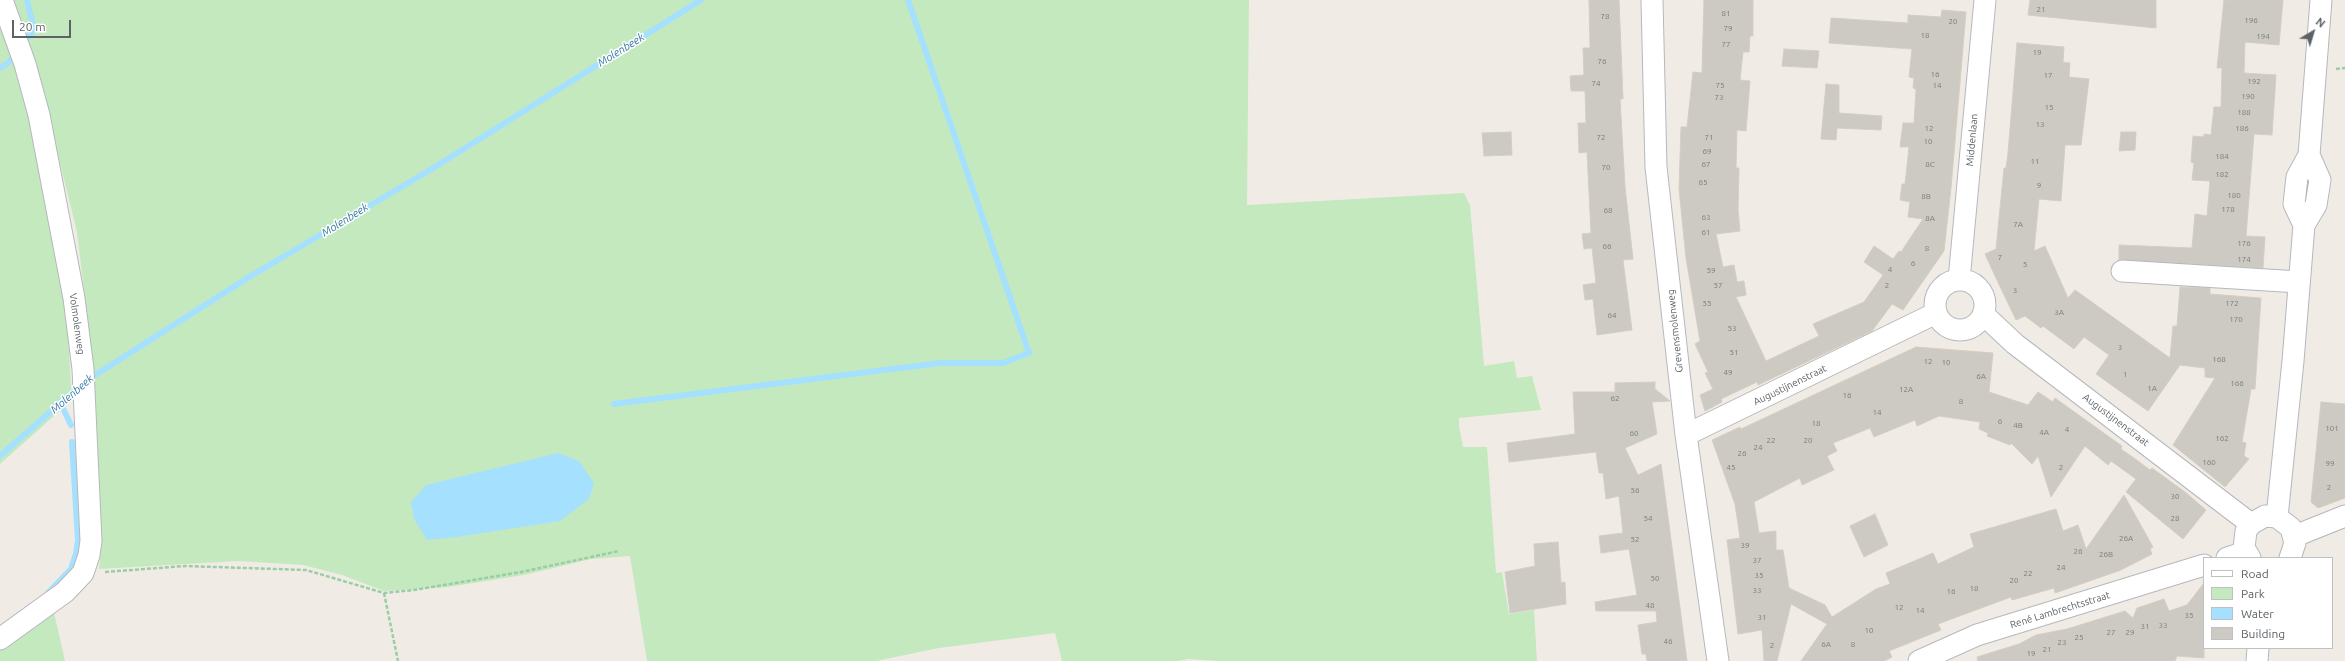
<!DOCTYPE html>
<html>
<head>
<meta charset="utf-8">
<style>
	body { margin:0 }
	#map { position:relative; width:2345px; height:661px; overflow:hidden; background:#f0ece5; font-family:Ubuntu,sans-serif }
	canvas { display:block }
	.legend { position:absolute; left:2203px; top:557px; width:130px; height:92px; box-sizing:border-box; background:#fff; border:1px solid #bec0c2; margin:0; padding:5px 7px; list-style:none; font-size:12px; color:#5c6266 }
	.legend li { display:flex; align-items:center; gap:8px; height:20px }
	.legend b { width:20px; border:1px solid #bec0c2 }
	.north { position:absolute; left:2293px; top:12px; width:40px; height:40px; -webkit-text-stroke:3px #fff; paint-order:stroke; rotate:38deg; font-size:11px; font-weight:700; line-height:16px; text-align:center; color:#5c6266 }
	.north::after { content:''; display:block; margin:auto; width:14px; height:18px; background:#5c6266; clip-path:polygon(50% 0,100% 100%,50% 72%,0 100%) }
	.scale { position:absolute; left:12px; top:20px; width:59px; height:18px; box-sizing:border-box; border:2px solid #5c6266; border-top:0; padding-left:5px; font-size:12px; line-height:14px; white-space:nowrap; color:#5c6266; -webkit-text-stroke:3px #fff; paint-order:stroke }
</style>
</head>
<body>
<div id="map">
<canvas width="2345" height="661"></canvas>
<ul class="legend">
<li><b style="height:5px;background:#fff"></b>Road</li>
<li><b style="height:11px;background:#c4e9bf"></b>Park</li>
<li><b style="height:11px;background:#a5e1ff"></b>Water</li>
<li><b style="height:11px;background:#cdc9c3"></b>Building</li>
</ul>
<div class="north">N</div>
<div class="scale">20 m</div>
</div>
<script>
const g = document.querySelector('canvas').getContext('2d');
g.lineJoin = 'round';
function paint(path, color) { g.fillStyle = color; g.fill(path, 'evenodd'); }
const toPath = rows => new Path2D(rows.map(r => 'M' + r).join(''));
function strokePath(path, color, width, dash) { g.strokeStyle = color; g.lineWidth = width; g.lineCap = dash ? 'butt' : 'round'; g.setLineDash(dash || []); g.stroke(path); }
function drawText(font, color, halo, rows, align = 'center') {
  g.font = font + ' Ubuntu,sans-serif'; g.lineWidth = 3; g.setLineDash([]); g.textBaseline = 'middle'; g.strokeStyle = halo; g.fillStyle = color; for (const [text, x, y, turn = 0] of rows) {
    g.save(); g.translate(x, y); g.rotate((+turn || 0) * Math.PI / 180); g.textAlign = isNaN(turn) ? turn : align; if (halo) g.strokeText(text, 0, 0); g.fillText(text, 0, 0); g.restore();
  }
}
paint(toPath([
	[13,0,1249,0,1247,205,1464,193,1470,205,1484,366,1514,361,1517,378,1532,376,1541,410,1459,418,1459,426,1463,447,1487,447,1496,573,1502,572,1509,614,1534,610,1537,661,1218,661,1188,659,1178,661,1062,661,1055,633,939,648,876,661,647,661,630,556,591,559,524,575,448,587,384,591,342,575,303,565,238,561,99,569,101,546,86,308,77,232,34,58],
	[0,14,28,93,67,318,72,400,0,464],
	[53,608,65,661,0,661,0,648]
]), '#c4e9bf');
paint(toPath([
	[558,453,579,461,594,483,589,499,560,521,457,537,427,540,414,519,411,502,426,485]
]), '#a5e1ff');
strokePath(toPath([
	[23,44,34,30,27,0],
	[0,68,8,63,16,53],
	[89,379,249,277,430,170,701,0],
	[60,402,71,425],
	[614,404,940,363,1003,363,1029,353,908,0],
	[0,456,80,386],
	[48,593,71,569,76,554,78,541,72,442]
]), '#a5e1ff', 6);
const building = toPath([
	[1589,0,1619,0,1623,99,1620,99,1625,187,1633,259,1623,260,1632,330,1597,335,1593,299,1585,300,1583,285,1596,283,1592,248,1584,249,1582,234,1591,233,1587,152,1579,153,1578,123,1586,123,1585,91,1571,91,1570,76,1584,75,1583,48,1590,48,1589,0],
	[1704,0,1753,0,1753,36,1750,36,1749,52,1743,52,1740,80,1750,81,1746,131,1737,130,1736,168,1739,168,1738,209,1740,231,1716,234,1723,267,1734,265,1737,282,1744,281,1746,295,1736,297,1766,361,1819,336,1813,324,1864,302,1883,275,1864,262,1874,246,1893,259,1899,251,1901,252,1923,219,1908,217,1910,202,1900,200,1902,184,1905,184,1909,147,1900,147,1903,123,1914,123,1916,89,1913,88,1914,78,1909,77,1912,49,1829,43,1831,18,1908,23,1908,15,1941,17,1942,10,1966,12,1951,188,1944,251,1903,310,1892,304,1872,331,1758,385,1757,382,1721,399,1722,402,1705,411,1700,395,1713,389,1705,373,1708,372,1695,344,1700,341,1686,258,1679,189,1681,127,1687,127,1693,72,1702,73,1704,0],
	[2030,0,2156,0,2156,28,2028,15,2030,0],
	[2224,0,2283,0,2279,45,2245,42,2244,73,2276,75,2272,135,2254,134,2246,236,2265,237,2263,268,2119,260,2119,245,2192,248,2195,214,2207,216,2210,181,2192,180,2194,163,2191,162,2193,136,2204,137,2204,134,2211,135,2214,107,2221,107,2222,68,2217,68,2224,0],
	[2017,43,2064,47,2063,62,2070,63,2069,77,2089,79,2081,145,2065,145,2061,201,2039,199,2034,251,2045,246,2068,298,2075,290,2170,358,2173,326,2177,326,2180,287,2210,288,2210,294,2261,298,2255,389,2251,389,2242,442,2246,443,2244,456,2249,459,2225,487,2173,445,2215,378,2205,377,2205,368,2180,365,2148,411,2096,374,2109,355,2084,337,2074,349,2043,326,2041,328,2025,316,2016,320,1995,276,1985,254,1996,249,2004,168,2006,168,2008,153,2017,43],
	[1784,49,1819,51,1817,68,1782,66,1784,49],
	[1826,84,1839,85,1839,113,1882,116,1881,130,1837,128,1836,140,1821,139,1826,84],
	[1511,132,1512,155,1484,156,1482,133,1511,132],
	[2121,132,2136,132,2135,150,2119,151,2121,132],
	[1916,347,1993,353,1989,392,2028,405,2038,392,2053,402,2055,398,2115,441,2122,446,2121,449,2134,458,2150,470,2152,468,2185,492,2206,510,2183,539,2126,492,2136,479,2111,461,2108,465,2085,446,2051,497,2038,456,2032,464,2011,443,2010,445,1987,436,1988,433,1979,429,1980,422,1939,416,1917,426,1915,420,1874,437,1870,428,1833,443,1837,451,1827,456,1834,470,1802,485,1800,478,1754,502,1759,533,1776,531,1776,550,1783,550,1789,588,1825,605,1832,617,1876,589,1890,584,1886,573,1933,553,1938,564,1974,547,1970,534,2056,509,2063,531,2078,525,2086,549,2124,495,2153,547,2150,549,2152,554,2121,570,2081,584,2055,593,2054,588,2012,600,2011,597,1938,624,1941,630,1889,651,1892,657,1884,661,1801,661,1827,624,1791,604,1777,661,1764,661,1762,630,1738,634,1727,540,1740,538,1735,504,1712,440,1740,427,1741,429,1916,347],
	[1655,382,1655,389,1670,401,1652,402,1657,434,1625,448,1638,475,1661,464,1687,661,1647,661,1646,654,1642,654,1638,625,1657,622,1656,611,1596,611,1595,602,1637,595,1629,549,1601,553,1599,536,1623,533,1619,496,1606,499,1603,473,1599,473,1596,452,1509,462,1507,443,1575,434,1573,392,1615,392,1615,383,1655,382],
	[2321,402,2345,404,2345,498,2318,508,2311,502,2321,402],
	[1875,514,1888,545,1864,557,1850,526,1875,514],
	[1558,542,1561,583,1565,582,1566,604,1510,613,1505,572,1535,566,1534,544,1558,542],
	[2204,583,2204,658,2177,656,2175,661,1978,661,1977,657,2019,644,2036,635,2067,629,2125,611,2133,618,2137,608,2164,599,2169,611,2187,605,2204,583]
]);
paint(building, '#cdc9c3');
strokePath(building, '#d5cdc2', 1);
const minor = toPath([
	[1652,0,1656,167,1686,435,1718,661],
	[2304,225,2294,204,2297,177,2309,155,2321,0],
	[2122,271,2299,282],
	[1959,280,1985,0],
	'1935 305a25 25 0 1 1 50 0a25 25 0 1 1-50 0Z',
	[1983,314,2015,344,2251,524],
	[1686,435,1936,313],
	[2277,517,2293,361,2304,225,2316,205,2320,180,2309,155],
	[2295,536,2345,516],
	[2227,558,2246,552],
	[2250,558,2244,548,2246,531,2251,524,2265,516,2277,517,2291,528,2295,543,2290,558],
	[0,639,65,592,83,573,89,555,91,541,83,369,74,298,39,115,25,64,2,0],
	[1919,661,1977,635,2204,565],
	[2257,661,2258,648]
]);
strokePath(minor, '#b5b8bc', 23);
strokePath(toPath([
	[2336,69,2345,68],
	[105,572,185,566,306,570,384,593,414,590,521,572,619,551],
	[384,593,398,661]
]), '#9acda3', 2.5, [4, 2]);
strokePath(minor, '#fff', 21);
drawText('8px', '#787c7d', null, [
	["21",2041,9],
	["81",1726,13],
	["78",1605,16],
	["196",2251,20],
	["20",1953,21],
	["79",1728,28],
	["18",1925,35],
	["194",2263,36],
	["77",1726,44],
	["19",2037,52],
	["76",1602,61],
	["16",1935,74],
	["17",2048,75],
	["192",2254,81],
	["74",1596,83],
	["75",1720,85],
	["14",1937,85],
	["190",2248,96],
	["73",1719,97],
	["15",2049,107],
	["188",2244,112],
	["13",2040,124],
	["12",1929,128],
	["186",2242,128],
	["72",1601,137],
	["71",1709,137],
	["10",1928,141],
	["69",1707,151],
	["184",2222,156],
	["11",2035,161],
	["67",1706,164],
	["8C",1930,164],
	["70",1606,167],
	["182",2222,174],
	["65",1703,182],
	["9",2039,185],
	["180",2234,195],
	["8B",1926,196],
	["178",2228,209],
	["68",1608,210],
	["63",1706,217],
	["8A",1930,218],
	["7A",2018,224],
	["61",1706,232],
	["176",2244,243],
	["66",1607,246],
	["8",1927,248],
	["7",2000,257],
	["174",2244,259],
	["6",1913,263],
	["5",2025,264],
	["4",1890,269],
	["59",1711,270],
	["57",1718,285],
	["2",1887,285],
	["3",2015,290],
	["55",1707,303],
	["172",2232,303],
	["3A",2059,312],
	["64",1612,315],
	["170",2236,319],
	["53",1732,328],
	["3",2120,347],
	["51",1734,352],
	["168",2219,359],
	["12",1928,361],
	["10",1946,362],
	["49",1728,372],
	["1",2125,374],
	["6A",1981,376],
	["166",2237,383],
	["1A",2152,388],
	["12A",1906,389],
	["16",1847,395],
	["62",1615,398],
	["8",1961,401],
	["14",1877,412],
	["6",2000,421],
	["18",1816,423],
	["4B",2018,425],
	["101",2332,428],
	["4",2067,429],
	["4A",2044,432],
	["60",1634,433],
	["162",2222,438],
	["22",1771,440],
	["20",1808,440],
	["24",1758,447],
	["26",1742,453],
	["160",2209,462],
	["99",2330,463],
	["45",1731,467],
	["2",2061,467],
	["2",2329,487],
	["56",1635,490],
	["30",2175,496],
	["54",1648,518],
	["28",2175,518],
	["26A",2126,538],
	["52",1635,539],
	["39",1745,545],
	["26",2078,551],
	["26B",2106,554],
	["37",1757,560],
	["24",2061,567],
	["22",2028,573],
	["35",1759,575],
	["50",1655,578],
	["20",2014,580],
	["18",1974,588],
	["33",1757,590],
	["16",1951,591],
	["48",1650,605],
	["12",1899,607],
	["14",1920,610],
	["35",2189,615],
	["31",1762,617],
	["33",2163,625],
	["31",2145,626],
	["10",1869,630],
	["27",2111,632],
	["29",2130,632],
	["25",2079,637],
	["46",1668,641],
	["23",2062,642],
	["6A",1826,644],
	["8",1853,644],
	["2",1772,645],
	["21",2047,649],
	["19",2031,653]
]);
drawText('10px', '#5c6266', '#fff', [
	["Middenlaan",1972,140,-85],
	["Volmolenweg",77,324,82],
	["Grevensmolenweg",1675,331,-96],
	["Augustijnenstraat",1790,385,-26],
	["Augustijnenstraat",2116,420,37],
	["René Lambrechtsstraat",2060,610,-17]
]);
drawText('italic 11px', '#3678a6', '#fff', [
	["Molenbeek",621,50,-32],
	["Molenbeek",345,220,-32],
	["Molenbeek",72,394,-41]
]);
</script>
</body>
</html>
